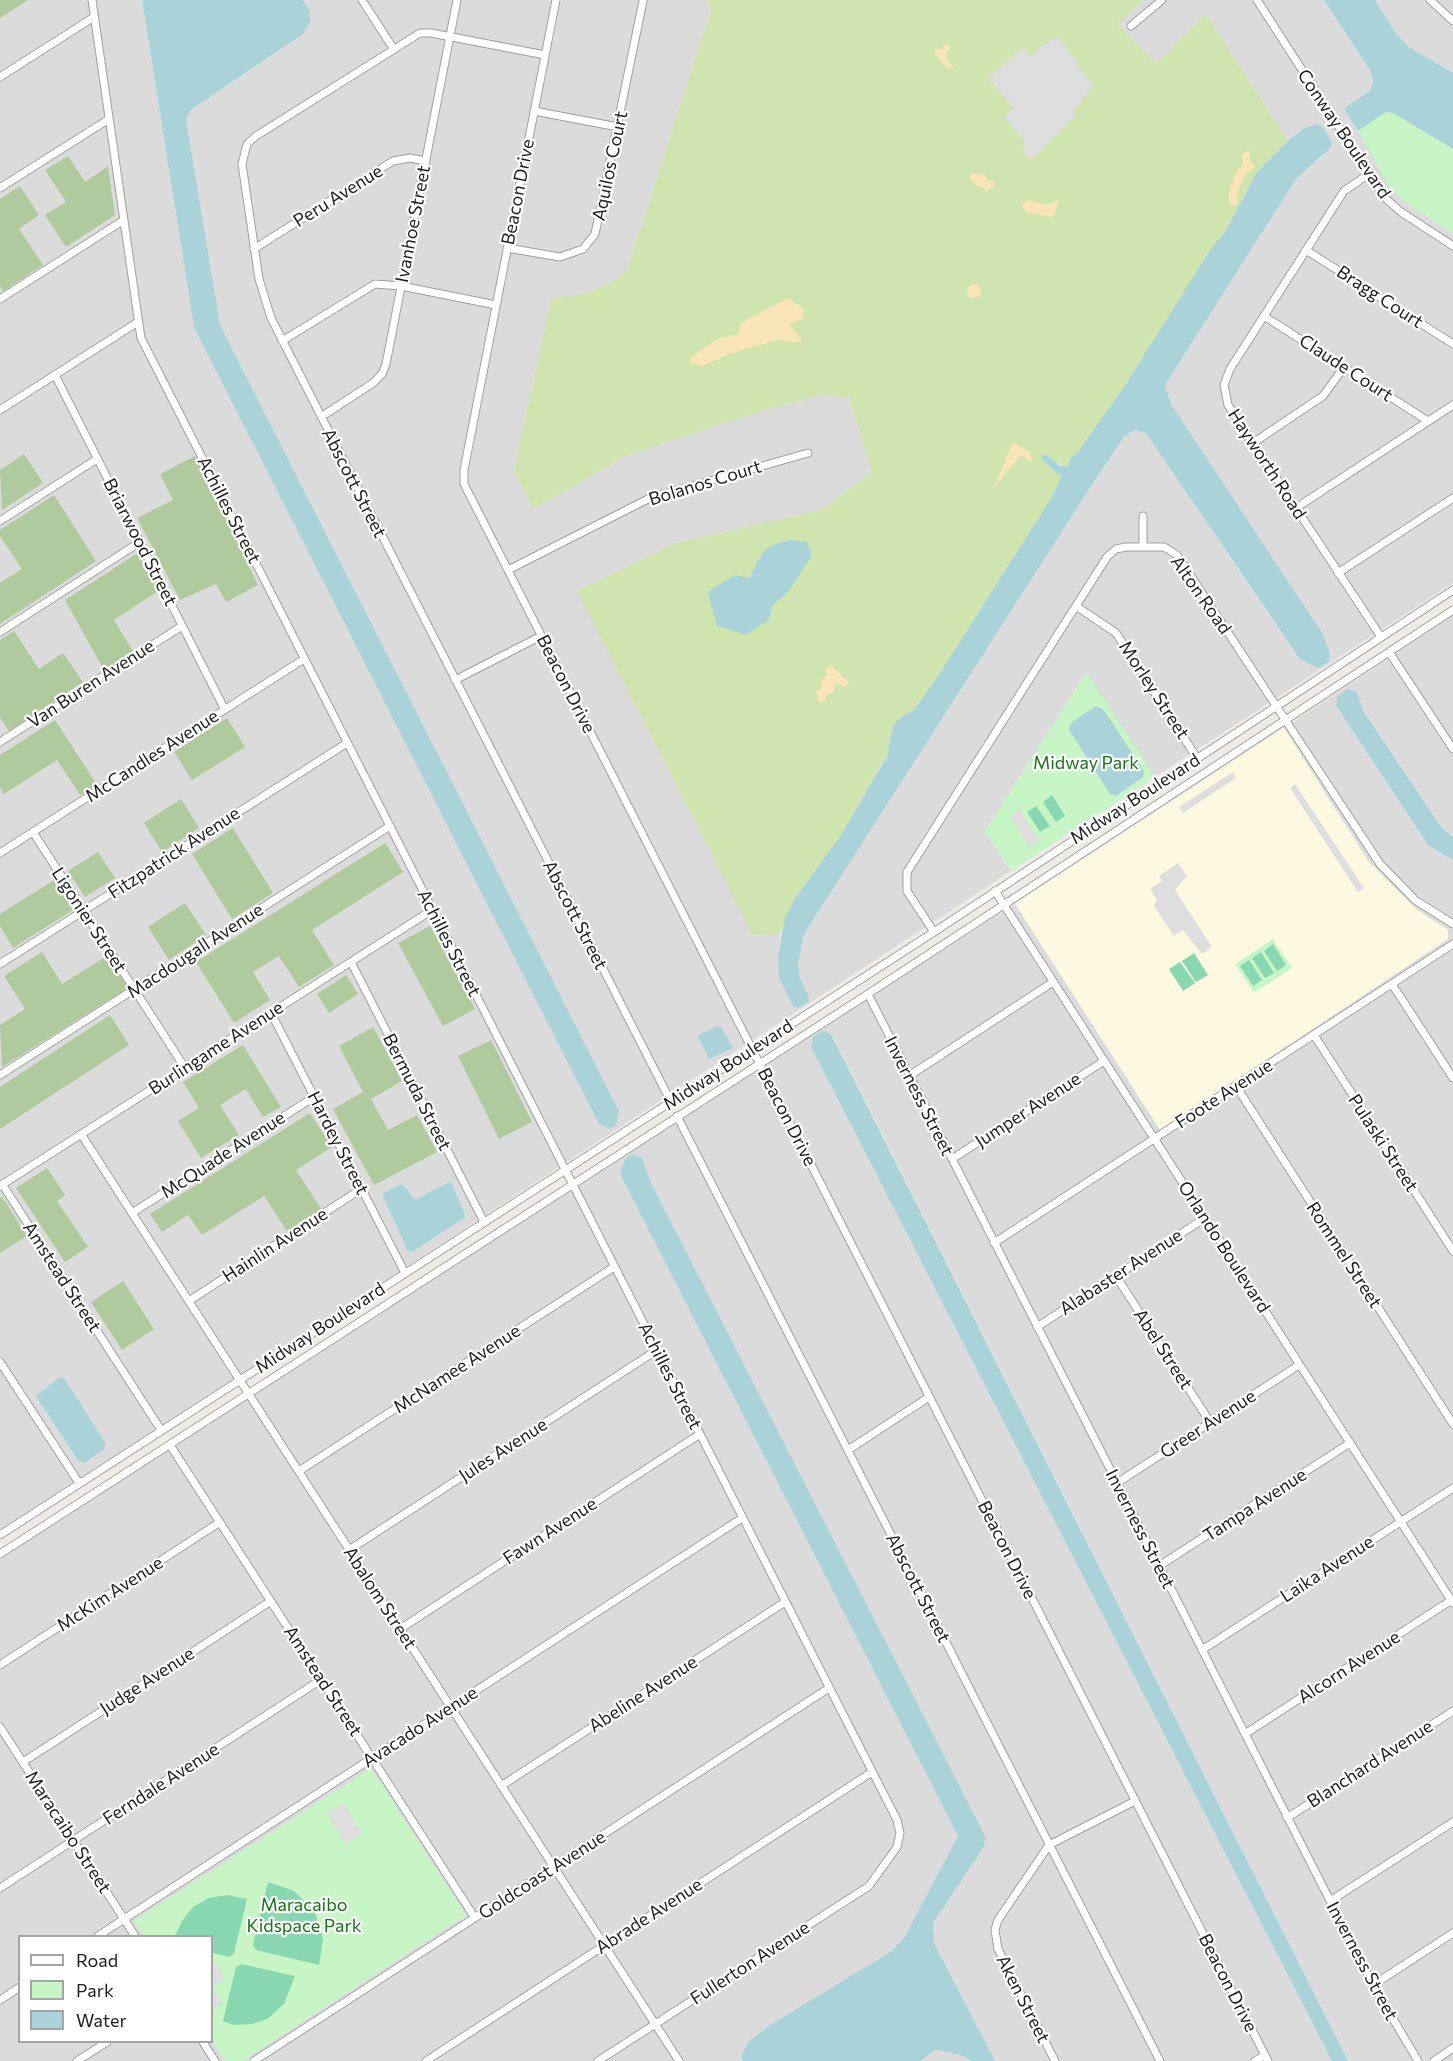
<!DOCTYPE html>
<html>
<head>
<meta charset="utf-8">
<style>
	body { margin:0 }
	#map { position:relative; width:1453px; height:2061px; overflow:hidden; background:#eeeae5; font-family:Commissioner,sans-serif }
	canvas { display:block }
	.legend { position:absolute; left:18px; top:1935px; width:195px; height:108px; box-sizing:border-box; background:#fff; border:2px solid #a5a5a5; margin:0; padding:8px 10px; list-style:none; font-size:18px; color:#1e1e1e }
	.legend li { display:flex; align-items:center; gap:12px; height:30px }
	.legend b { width:30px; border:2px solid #a5a5a5 }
</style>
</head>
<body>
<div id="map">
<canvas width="1453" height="2061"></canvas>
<ul class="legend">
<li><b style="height:8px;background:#fff"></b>Road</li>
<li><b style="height:16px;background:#c7f5c5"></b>Park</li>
<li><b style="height:16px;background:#a9d3d8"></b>Water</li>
</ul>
</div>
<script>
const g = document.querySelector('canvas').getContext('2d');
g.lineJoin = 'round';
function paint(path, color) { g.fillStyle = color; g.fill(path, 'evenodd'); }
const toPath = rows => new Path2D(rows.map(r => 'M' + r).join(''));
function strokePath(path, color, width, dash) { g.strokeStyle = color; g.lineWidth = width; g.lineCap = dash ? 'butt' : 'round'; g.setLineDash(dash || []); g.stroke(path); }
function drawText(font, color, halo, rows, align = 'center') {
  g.font = font + ' Commissioner,sans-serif'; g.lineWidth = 4.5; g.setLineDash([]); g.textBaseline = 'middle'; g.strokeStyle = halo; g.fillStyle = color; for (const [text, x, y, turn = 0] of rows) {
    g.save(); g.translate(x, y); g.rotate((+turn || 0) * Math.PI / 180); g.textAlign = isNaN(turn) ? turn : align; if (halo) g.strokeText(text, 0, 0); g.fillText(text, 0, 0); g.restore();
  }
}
paint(toPath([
	[0,0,142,0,194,327,619,1111,220,325,186,120,191,110,303,34,310,10,302,0,706,0,711,10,627,270,611,283,584,294,551,298,514,470,534,509,628,455,761,411,823,395,849,398,872,472,821,510,676,543,753,934,780,934,778,955,809,997,800,977,798,964,804,934,1095,480,1124,437,1130,433,1135,430,1146,432,1283,635,1330,653,1313,619,1171,404,1165,385,1296,178,1323,156,1304,128,1288,141,1206,14,1156,63,1118,24,1143,0,1324,0,1371,72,1373,82,1370,91,1344,108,1453,149,1453,583,1155,777,1086,673,985,831,1011,871,0,1533],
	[1375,0,1453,0,1453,73,1409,47,1396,34],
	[1453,616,1453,837,1441,827,1363,709,1357,692,1348,689,1429,846,1453,860,1453,2061,1348,2061,832,1034,811,1047,1332,2061,995,2061,934,1943,933,1923,983,1848,652,1185,642,1158,620,1174,958,1836,905,1936,892,1951,748,2042,741,2056,743,2061,242,2061,466,1915,135,1921,145,1936,20,1936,20,2042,212,2040,225,2061,0,2061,0,1559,1015,904,1161,1130,1448,939,1448,930,1416,909,1369,862,1284,728],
	[936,2050,964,2056,971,2061,920,2061]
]), '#dcdbdb');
paint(toPath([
	[1284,728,1369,862,1416,909,1448,930,1448,939,1160,1130,1015,904]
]), '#fcf9e0');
paint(toPath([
	[706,0,1143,0,1118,24,1156,63,1206,14,1288,141,1257,172,1225,232,1210,250,1124,387,1077,453,1071,457,1068,467,1041,457,1057,474,1062,475,1053,495,942,670,914,710,900,718,893,726,887,755,841,835,796,897,780,934,753,935,577,591,676,543,821,510,872,472,849,398,822,395,761,411,628,455,533,509,514,470,551,298,584,294,611,283,627,270,711,10]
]), '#cfe4af');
paint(toPath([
	[0,0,28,0,0,18],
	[68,156,85,182,108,166,115,215,66,247,45,215,66,202,45,170],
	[20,186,39,215,19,229,43,265,3,291,0,286,0,199],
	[24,454,43,483,2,510,0,470],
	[195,456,258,585,226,602,216,584,180,600,137,518,173,500,160,474],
	[54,495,96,561,0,624,0,583,22,569,0,536,0,530],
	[138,553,158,591,114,620,133,651,104,670,65,600],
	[14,631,39,669,63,653,83,682,9,731,0,717,0,640],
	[227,718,245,747,192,780,174,752],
	[55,720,97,785,80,795,57,760,4,794,0,787,0,755],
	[181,799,199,828,162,852,144,823],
	[233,828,273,893,232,919,192,854],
	[385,843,403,872,312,930,334,965,299,987,279,956,253,972,270,1000,234,1023,196,962],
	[98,852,115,878,85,897,68,871],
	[54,880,73,910,13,948,0,926,0,914],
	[185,903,206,935,169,960,148,927],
	[430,926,475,1009,443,1026,398,943],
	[42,952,62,984,107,956,128,988,2,1067,0,1025,25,1009,4,976],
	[346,975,358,994,329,1013,317,994],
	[110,1015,129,1045,0,1129,0,1087],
	[373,1027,402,1081,371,1099,388,1130,417,1115,437,1152,374,1185,333,1109,363,1092,339,1046],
	[491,1040,532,1122,499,1139,458,1056],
	[243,1045,281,1107,263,1117,246,1089,220,1105,239,1135,201,1158,178,1121,199,1108,183,1082],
	[310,1113,332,1147,296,1170,321,1209,287,1231,264,1196,202,1235,188,1215,162,1232,150,1214],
	[47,1168,65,1195,57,1201,88,1247,65,1262,16,1188],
	[2,1197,27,1236,0,1253,0,1198],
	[123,1281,154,1329,122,1350,91,1302]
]), '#afca9d');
paint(toPath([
	[946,43,951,47,946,54,947,60,954,66,952,69,946,67,935,54,935,50,941,49],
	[1246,150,1250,151,1250,161,1255,167,1245,175,1237,193,1239,202,1233,206,1229,204,1229,192,1237,170,1243,165,1242,155],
	[972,173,985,175,988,181,994,181,995,185,986,192,982,187,977,186,969,178],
	[1060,199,1053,217,1026,212,1021,205,1027,200,1047,205],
	'967 291a7 7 0 1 1 14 0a7 7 0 1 1-14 0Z',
	[788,298,804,309,803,318,789,324,803,343,776,340,729,354,702,366,690,363,691,357,719,338,739,334,741,323],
	[1013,442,1029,452,1033,460,1029,462,1024,456,1020,456,993,489],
	[831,665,849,683,845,687,835,683,834,692,827,695,825,701,819,702,816,692,822,688,820,680,827,676,826,670]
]), '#f9e5b8');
paint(toPath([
	[1386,112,1393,113,1453,149,1453,234,1405,202,1389,186,1352,120,1358,131],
	[1087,673,1155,777,1011,871,985,831],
	[1273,939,1292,968,1254,993,1235,964],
	[371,1768,466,1915,242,2061,225,2061,212,2040,212,1936,145,1936,134,1921]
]), '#c7f5c5');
paint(toPath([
	[1052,795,1065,816,1056,822,1043,802],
	[1036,806,1050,826,1040,832,1027,812],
	[1273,944,1286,965,1277,971,1264,951],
	[1261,952,1274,973,1265,978,1252,958],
	[1194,953,1208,975,1196,982,1182,961],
	[1249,960,1262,980,1253,986,1240,966],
	[1180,962,1195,983,1183,991,1169,969],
	[268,1882,294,1891,315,1912,323,1939,319,1965,256,1950,253,1945],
	[227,1895,247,1899,234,1953,229,1957,212,1953,212,1936,175,1936,182,1921,193,1907,209,1898],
	[241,1964,295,1976,284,2004,267,2019,252,2024,234,2025,223,2021,236,1967]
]), '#89d7b0');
paint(toPath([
	[1056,36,1079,64,1077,67,1094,85,1073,112,1076,116,1031,160,1022,152,1024,140,1004,117,1013,108,988,78,1023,48,1030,56],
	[1233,772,1236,778,1183,813,1179,807],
	[1295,784,1364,888,1358,892,1290,788],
	[1019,810,1039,841,1030,847,1010,816],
	[1178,863,1187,876,1175,890,1212,947,1202,954,1183,930,1174,936,1154,906,1157,900,1150,889,1162,881,1159,876],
	[344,1803,355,1822,351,1827,357,1826,362,1834,345,1844,327,1813],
	[215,1962,225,1978,212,1987,222,2003,212,2010,212,1964]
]), '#dedede');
paint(toPath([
	[142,0,302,0,310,10,310,22,303,34,191,110,186,120,220,325,619,1111,616,1125,610,1129,599,1124,194,327],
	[1324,0,1375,0,1396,34,1409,47,1453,73,1453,149,1393,113,1386,112,1358,131,1344,108,1370,91,1373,82,1371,72],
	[1317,124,1323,127,1332,143,1329,149,1296,179,1165,385,1171,404,1321,631,1330,653,1329,661,1319,668,1300,659,1146,433,1135,430,1130,433,1124,437,1095,480,804,934,798,964,800,978,809,997,808,1002,798,1008,793,1006,779,978,778,955,785,917,796,897,841,835,887,756,893,726,900,718,914,710,942,670,1053,495,1062,475,1057,474,1040,457,1046,454,1059,465,1068,467,1071,457,1077,453,1124,387,1210,250,1225,232,1257,172,1288,141,1304,128],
	[790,540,807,542,812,555,789,591,772,606,769,620,746,635,717,626,708,594,710,590,735,575,749,578,764,551,773,545],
	[1348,689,1357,692,1363,710,1441,827,1453,837,1453,860,1429,846,1336,705,1337,697],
	[1096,706,1103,709,1144,771,1143,777,1116,796,1110,794,1069,730,1071,723],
	[717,1026,721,1027,733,1048,709,1059,699,1039,699,1035],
	[823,1031,831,1034,1348,2061,1332,2061,811,1047,813,1037],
	[633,1154,642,1158,652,1185,986,1838,983,1848,933,1923,934,1943,995,2061,971,2061,964,2056,936,2050,920,2061,743,2061,741,2057,748,2042,772,2024,892,1951,905,1936,958,1836,620,1174,625,1159],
	[449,1182,452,1184,466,1217,412,1252,408,1251,382,1194,402,1184,415,1200],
	[60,1377,64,1378,106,1444,103,1450,86,1462,79,1462,36,1396]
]), '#a9d3d8');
const minor = toPath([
	[92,0,141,338,897,1820,900,1833,897,1847,869,1886,598,2061],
	[362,0,393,48],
	[556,0,464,470,464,484,1268,2061],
	[1257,0,1384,197,1401,212,1453,246],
	[1430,0,1453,21],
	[1131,26,1162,0],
	[545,55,431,33,420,33,256,136,247,144,242,164,259,279,271,318,671,1102],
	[0,77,94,17],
	[534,111,618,127],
	[1369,174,1344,191,1230,369,1224,385,1228,405,1381,637],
	[0,188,109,119],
	[507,248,560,257,583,249,595,234,643,1],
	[254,249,393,161,410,158,426,161],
	[1306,250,1453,344],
	[0,299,124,220],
	[1264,316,1428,421],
	[282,341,375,284,401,286,496,305],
	[55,375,225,710],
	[0,410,138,322],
	[321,417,373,383,382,374,386,364,457,0],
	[1253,443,1323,396,1344,367],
	[1296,508,1453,405],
	[1143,516,1143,547],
	[0,521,97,459],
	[508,570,650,498,808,453],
	[1338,573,1453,498],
	[1076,606,1116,633,1197,758],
	[0,632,140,542],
	[1389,652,1453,749],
	[455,680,541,636],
	[0,742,182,626],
	[33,832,185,1068],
	[0,853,304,659],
	[995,891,1453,1603],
	[934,932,907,891,907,872,1107,557,1116,549,1126,547,1164,547,1177,555,1380,864,1415,900,1453,924],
	[351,962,484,1222],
	[0,964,347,743],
	[1392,984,1453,1078],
	[868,994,1373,1985,1418,2061],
	[271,1013,405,1273],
	[1314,1035,1453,1251],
	[0,1075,390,826],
	[909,1076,1053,982],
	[1236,1086,1453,1424],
	[677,1116,1160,2061],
	[81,1134,679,2061],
	[952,1159,1104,1061],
	[2,1184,161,1430],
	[0,1186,432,910],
	[132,1213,314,1097],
	[994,1243,1453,944],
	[1116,1276,1210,1422],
	[189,1301,361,1189],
	[1037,1327,1205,1218],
	[0,1362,79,1483],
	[170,1445,475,1918],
	[848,1450,929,1397],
	[299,1471,614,1267],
	[1117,1483,1299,1365],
	[0,1535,934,932,1453,590],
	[349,1550,657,1350],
	[0,1554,868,994,1453,610],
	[1159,1566,1350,1443],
	[400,1629,700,1434],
	[1202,1650,1453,1488],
	[0,1665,220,1522],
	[0,1727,135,1936],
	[1245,1734,1453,1599],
	[23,1762,271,1601],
	[501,1786,785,1602],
	[1287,1818,1453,1711],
	[0,1888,322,1679],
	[1330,1901,1453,1822],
	[98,1936,742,1518],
	[1373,1985,1453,1933],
	[0,2000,20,1987],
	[203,2042,215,2061],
	[77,2061,107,2042],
	[254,2061,829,1688],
	[426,2061,872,1772],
	[1055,2061,998,1949,995,1930,998,1920,1049,1845,1135,1801],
	[1255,2061,1265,2055],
	[1434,2061,1453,2048]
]);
strokePath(minor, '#9f9f9f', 9);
strokePath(minor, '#fff', 7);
drawText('18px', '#1e1e1e', '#fff', [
	["Conway Boulevard",1344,134,56],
	["Aquilos Court",610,166,-78],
	["Beacon Drive",518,192,-79],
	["Peru Avenue",338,196,-32],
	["Ivanhoe Street",413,224,-79],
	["Bragg Court",1380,297,33],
	["Claude Court",1346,368,33],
	["Hayworth Road",1267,464,57],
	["Abscott Street",354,483,63],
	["Bolanos Court",705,483,-17],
	["Achilles Street",229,510,63],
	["Briarwood Street",140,542,63],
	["Alton Road",1201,595,55],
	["Van Buren Avenue",91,684,-33],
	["Beacon Drive",566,684,63],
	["Morley Street",1154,690,57],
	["McCandles Avenue",152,756,-33],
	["Midway Boulevard",1135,799,-33],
	["Fitzpatrick Avenue",174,853,-33],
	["Abscott Street",575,915,63],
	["Ligonier Street",89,920,57],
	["Achilles Street",449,943,63],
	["Macdougall Avenue",195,951,-33],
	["Burlingame Avenue",216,1048,-33],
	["Midway Boulevard",728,1065,-33],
	["Bermuda Street",417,1092,63],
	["Foote Avenue",1224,1094,-33],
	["Inverness Street",919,1096,63],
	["Jumper Avenue",1028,1110,-33],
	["Beacon Drive",787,1117,63],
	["Hardey Street",338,1143,63],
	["Pulaski Street",1383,1143,57],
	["McQuade Avenue",223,1155,-33],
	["Hainlin Avenue",275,1245,-33],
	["Orlando Boulevard",1224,1247,57],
	["Rommel Street",1344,1255,57],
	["Alabaster Avenue",1121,1272,-33],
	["Amstead Street",62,1277,57],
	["Midway Boulevard",320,1328,-33],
	["Abel Street",1163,1349,57],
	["McNamee Avenue",457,1369,-33],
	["Achilles Street",670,1376,63],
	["Greer Avenue",1208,1424,-33],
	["Jules Avenue",503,1450,-33],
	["Tampa Avenue",1255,1505,-33],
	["Inverness Street",1140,1529,63],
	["Fawn Avenue",550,1531,-33],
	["Beacon Drive",1007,1550,63],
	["Laika Avenue",1327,1569,-33],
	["Abscott Street",918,1588,63],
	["McKim Avenue",110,1594,-33],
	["Abalom Street",380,1598,57],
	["Alcorn Avenue",1349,1667,-33],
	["Judge Avenue",147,1681,-33],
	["Amstead Street",323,1681,57],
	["Abeline Avenue",643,1694,-33],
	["Avacado Avenue",420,1727,-33],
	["Blanchard Avenue",1370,1764,-33],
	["Ferndale Avenue",161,1784,-33],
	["Maracaibo Street",68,1832,57],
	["Goldcoast Avenue",542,1875,-33],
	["Abrade Avenue",649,1916,-33],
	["Inverness Street",1362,1961,62],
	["Fullerton Avenue",750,1963,-33],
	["Beacon Drive",1228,1983,63],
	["Aken Street",1023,1999,63]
]);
drawText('18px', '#177414', '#fff', [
	["Midway Park",1086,763],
	["Maracaibo",304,1905],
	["Kidspace Park",304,1926]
]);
</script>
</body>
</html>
